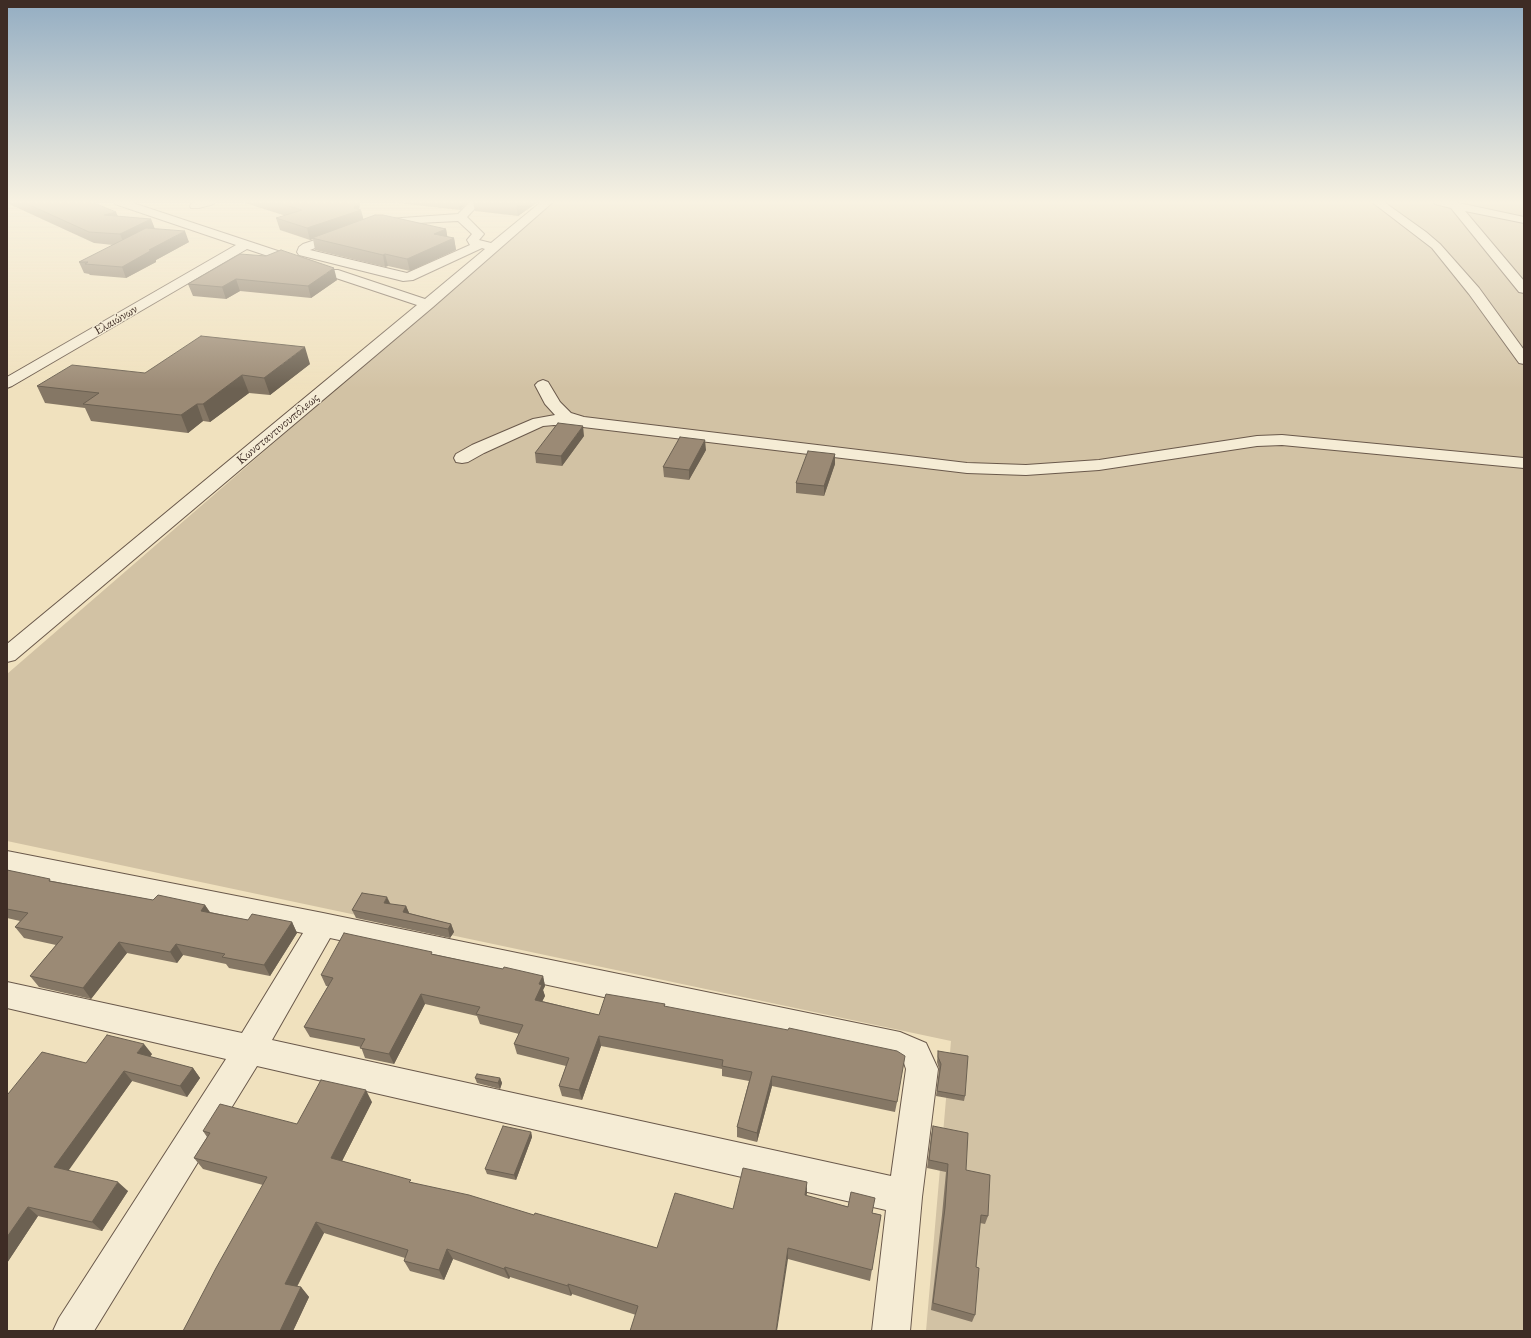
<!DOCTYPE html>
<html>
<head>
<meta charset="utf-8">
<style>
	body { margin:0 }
	#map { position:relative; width:1531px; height:1338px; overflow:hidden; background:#f0e1be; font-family:"EB Garamond",serif }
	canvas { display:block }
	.frame { position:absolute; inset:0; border:8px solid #3e2c25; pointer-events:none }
</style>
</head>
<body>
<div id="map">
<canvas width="1531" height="1338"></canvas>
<div class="frame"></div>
</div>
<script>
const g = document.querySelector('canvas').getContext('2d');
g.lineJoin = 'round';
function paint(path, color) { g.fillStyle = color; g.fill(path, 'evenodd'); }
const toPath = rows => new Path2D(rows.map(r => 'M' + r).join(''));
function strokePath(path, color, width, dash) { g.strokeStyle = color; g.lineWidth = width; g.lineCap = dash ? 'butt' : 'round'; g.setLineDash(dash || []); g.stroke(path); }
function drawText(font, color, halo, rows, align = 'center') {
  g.font = font + ' "EB Garamond",serif'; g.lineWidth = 3; g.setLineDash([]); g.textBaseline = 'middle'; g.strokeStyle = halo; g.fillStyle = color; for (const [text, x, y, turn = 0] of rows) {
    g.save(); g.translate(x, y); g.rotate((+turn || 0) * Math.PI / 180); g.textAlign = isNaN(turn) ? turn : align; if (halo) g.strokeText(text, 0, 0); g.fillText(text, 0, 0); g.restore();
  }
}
paint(toPath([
	[552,202,1524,202,1524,1331,926,1331,951,1041,7,841,7,674]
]), '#d2c2a4');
const minor = toPath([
	[114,202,130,202,305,260,307,263,305,266,301,267,247,249,12,386,7,388,7,377,236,245,115,204,114,202],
	[198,202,215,202,214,204,199,208,191,208,190,206,191,204,198,202],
	[470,202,481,202,467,217,484,234,479,240,491,243,541,202,553,202,433,307,15,660,7,662,7,644,417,305,330,276,328,273,330,270,338,270,425,299,485,249,482,248,413,280,403,281,299,255,297,252,299,247,303,244,342,231,346,232,348,234,346,236,310,250,407,273,470,245,467,240,472,234,458,221,378,225,372,222,374,220,458,214,470,202],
	[1372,202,1384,202,1426,232,1440,244,1479,288,1524,350,1524,364,1519,363,1469,294,1432,248,1372,202],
	[1434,202,1454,202,1524,217,1524,223,1465,211,1524,281,1524,293,1519,292,1451,208,1435,204,1434,202],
	[543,380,548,382,560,402,571,413,584,417,967,463,1026,465,1099,460,1257,436,1282,435,1524,458,1524,468,1282,445,1257,446,1099,470,1026,475,967,473,583,427,554,425,543,426,484,453,468,462,462,463,456,462,454,458,456,454,472,445,533,419,555,415,545,404,535,385,538,382,543,380],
	[7,851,323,913,900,1032,926,1043,938,1069,922,1197,910,1331,872,1331,886,1210,257,1066,94,1331,53,1331,59,1318,226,1059,7,1008,7,982,242,1033,303,933,7,873,7,851],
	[330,938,896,1060,904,1063,906,1069,891,1176,272,1040,330,938]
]);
strokePath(minor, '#6a594b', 2);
paint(minor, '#f5ecd5');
paint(toPath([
	[7,202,92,202,118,216,151,219,155,229,189,242,156,260,156,262,126,278,90,275,89,274,84,273,79,262,113,245,94,243,7,203],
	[242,202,360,202,359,209,363,219,446,229,447,237,454,238,456,250,410,271,388,266,385,267,315,250,313,239,310,240,280,230,276,218,286,216],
	[389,202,468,202,460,210],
	[473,202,538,202,518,216,475,211],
	[266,256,337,280,311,298,240,291,226,299,193,296,188,284],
	[310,364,270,395,249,393,210,422,203,421,188,433,91,421,85,408,45,403,37,386,145,373],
	[584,436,562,466,536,463,535,453],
	[706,450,689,480,664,477,663,467],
	[835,454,835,464,824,496,796,493,796,483],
	[7,870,52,881,153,900,205,905,210,912,248,920,292,922,297,933,270,976,229,968,226,964,183,955,177,963,127,953,91,999,39,987,30,976,56,945,24,938,15,927,20,921,7,918],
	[406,906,409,913,451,924,454,932,450,938,356,918,352,910],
	[433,954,503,969,543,976,545,986,543,990,545,996,542,1001,599,1015,665,1004,665,1007,897,1102,895,1112,772,1086,757,1142,737,1137,737,1127,749,1081,722,1076,722,1069,601,1046,582,1100,562,1096,559,1086,566,1066,517,1054,514,1044,519,1034,480,1024,477,1016,425,1004,394,1064,365,1058,361,1047,310,1037,304,1027,328,986,326,986,321,975],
	[938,1051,965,1096,964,1101,936,1096,939,1069,937,1062],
	[152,1054,150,1057,193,1068,200,1078,187,1097,132,1081,68,1170,128,1191,102,1231,38,1216,7,1263,8,1094,86,1063],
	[475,1078,500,1078,502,1083,500,1089,477,1083],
	[372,1102,342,1161,413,1183,657,1248,733,1209,807,1193,806,1196,881,1215,870,1281,788,1259,636,1315,572,1294,571,1296,510,1277,509,1279,453,1259,444,1280,410,1271,404,1261,405,1258,324,1233,297,1287,301,1287,309,1297,293,1331,183,1331,263,1185,203,1169,194,1158,207,1137,203,1131,297,1124],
	[933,1126,966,1170,988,1216,985,1224,980,1223,976,1267,975,1315,972,1322,931,1310,942,1215,946,1172,927,1168,931,1135],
	[531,1132,532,1137,516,1180,487,1174,485,1169]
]), '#857765');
paint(toPath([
	[355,202,360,202,359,211,361,210,364,221,312,238,313,239,310,240,307,228,354,208],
	[459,202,468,202,460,210],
	[520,202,538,202,518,216,516,204],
	[116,212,121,223,104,215],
	[151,219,155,230,125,246,120,234],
	[446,229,448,240,434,234],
	[185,231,189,242,156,260,156,262,126,278,122,267,149,250],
	[454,238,456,250,410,271,407,259],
	[385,254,388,266,385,267,383,255],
	[334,268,337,280,311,298,308,286],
	[236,279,240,291,226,299,222,287],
	[305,347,310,364,270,395,264,378],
	[242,375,249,393,210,422,203,404],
	[197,404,203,421,188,433,181,415],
	[583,426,584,436,562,466,561,456],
	[705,440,706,450,689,480,689,470],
	[835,454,835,464,824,496,824,486],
	[387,897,391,905,384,903],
	[205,905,212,916,201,911],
	[406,906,410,915,403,912],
	[292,922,297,933,270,976,264,965],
	[451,924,454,932,450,938,448,929],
	[119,942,127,953,91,999,83,988],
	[176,944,183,955,177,963,170,952],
	[543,976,545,986,543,990,545,996,538,1010,535,1000,539,984],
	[421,994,425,1004,394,1064,389,1054],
	[599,1036,601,1046,582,1100,579,1090],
	[144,1044,152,1054,145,1063,137,1053],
	[193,1068,200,1078,187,1097,180,1086],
	[124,1071,132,1081,64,1177,54,1167],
	[772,1076,772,1086,757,1142,757,1133],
	[500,1078,502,1083,500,1089,498,1083],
	[366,1090,372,1102,338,1169,331,1158],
	[531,1132,532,1137,516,1180,514,1175],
	[118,1182,128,1191,102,1231,92,1222],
	[807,1182,807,1193,804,1206,805,1195],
	[28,1207,38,1216,7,1263,7,1237],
	[316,1222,324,1233,293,1294,285,1284],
	[788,1248,788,1259,777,1331,776,1331],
	[447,1249,453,1259,444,1280,439,1270],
	[505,1267,510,1277,509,1279,504,1269],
	[568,1284,572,1294,571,1296,568,1286],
	[301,1287,309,1297,293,1331,280,1331]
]), '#6c6152');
const building = toPath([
	[23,202,92,202,116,212,104,215,151,219,120,234,89,232,23,202],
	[275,202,355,202,354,208,361,210,307,228,276,218,302,210,275,202],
	[495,202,520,202,516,204,495,202],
	[375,215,383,215,446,229,434,234,454,238,407,259,385,254,383,255,312,238,375,215],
	[146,228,185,231,149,250,152,250,122,267,85,264,88,262,79,262,146,228],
	[281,250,334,268,308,286,236,279,222,287,188,284,240,254,266,256,281,250],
	[201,336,305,347,264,378,242,375,203,404,197,404,181,415,83,404,99,393,37,386,72,365,145,373,201,336],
	[558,423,583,426,561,456,535,453,558,423],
	[680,437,705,440,689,470,663,467,680,437],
	[808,451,835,454,824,486,796,483,808,451],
	[7,870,50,879,49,881,153,900,158,895,205,905,201,911,248,920,252,914,292,922,264,965,222,957,225,954,176,944,170,952,119,942,83,988,30,976,63,937,15,927,28,913,7,909,7,870],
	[362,893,387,897,384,903,406,906,403,912,451,924,448,929,352,910,362,893],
	[344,933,432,952,431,954,503,969,504,967,543,976,539,984,542,985,535,1000,599,1015,606,994,665,1004,664,1006,788,1030,789,1028,897,1051,905,1056,897,1102,772,1076,757,1133,737,1127,752,1072,722,1066,723,1060,599,1036,579,1090,559,1086,569,1058,514,1044,523,1025,476,1014,480,1007,421,994,389,1054,360,1048,365,1039,304,1027,333,978,321,975,344,933],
	[107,1035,144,1044,137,1053,193,1068,180,1086,124,1071,54,1167,118,1182,92,1222,28,1207,7,1237,7,1094,8,1094,42,1052,86,1063,107,1035],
	[938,1051,968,1056,965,1096,937,1091,941,1064,938,1057,938,1051],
	[477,1074,500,1078,498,1083,475,1078,477,1074],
	[321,1080,366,1090,331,1158,411,1180,409,1182,469,1195,534,1215,535,1213,657,1248,675,1193,733,1209,743,1168,807,1182,805,1195,848,1207,851,1192,875,1198,872,1213,881,1215,872,1270,788,1248,776,1331,630,1331,638,1306,568,1284,568,1286,505,1267,504,1269,447,1249,439,1270,404,1261,408,1250,316,1222,285,1284,301,1287,280,1331,183,1331,216,1268,267,1177,194,1158,210,1133,203,1131,220,1104,297,1124,321,1080],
	[503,1126,531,1132,514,1175,485,1169,503,1126],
	[933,1126,968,1133,966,1170,990,1175,988,1216,981,1215,976,1267,979,1268,975,1315,933,1303,945,1208,948,1164,929,1160,933,1126]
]);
paint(building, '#9b8a75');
strokePath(building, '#6c6152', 1);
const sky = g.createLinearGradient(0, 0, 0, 389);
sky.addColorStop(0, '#93adc2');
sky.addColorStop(0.52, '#f8f2e2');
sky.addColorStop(1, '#f8f2e200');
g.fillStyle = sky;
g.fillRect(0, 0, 1531, 389);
drawText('13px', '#3e2c25', '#f5ecd5', [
	["Ελαιώνων",116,320,-30],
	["Κωνσταντινουπόλεως",278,429,-40]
]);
</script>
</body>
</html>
